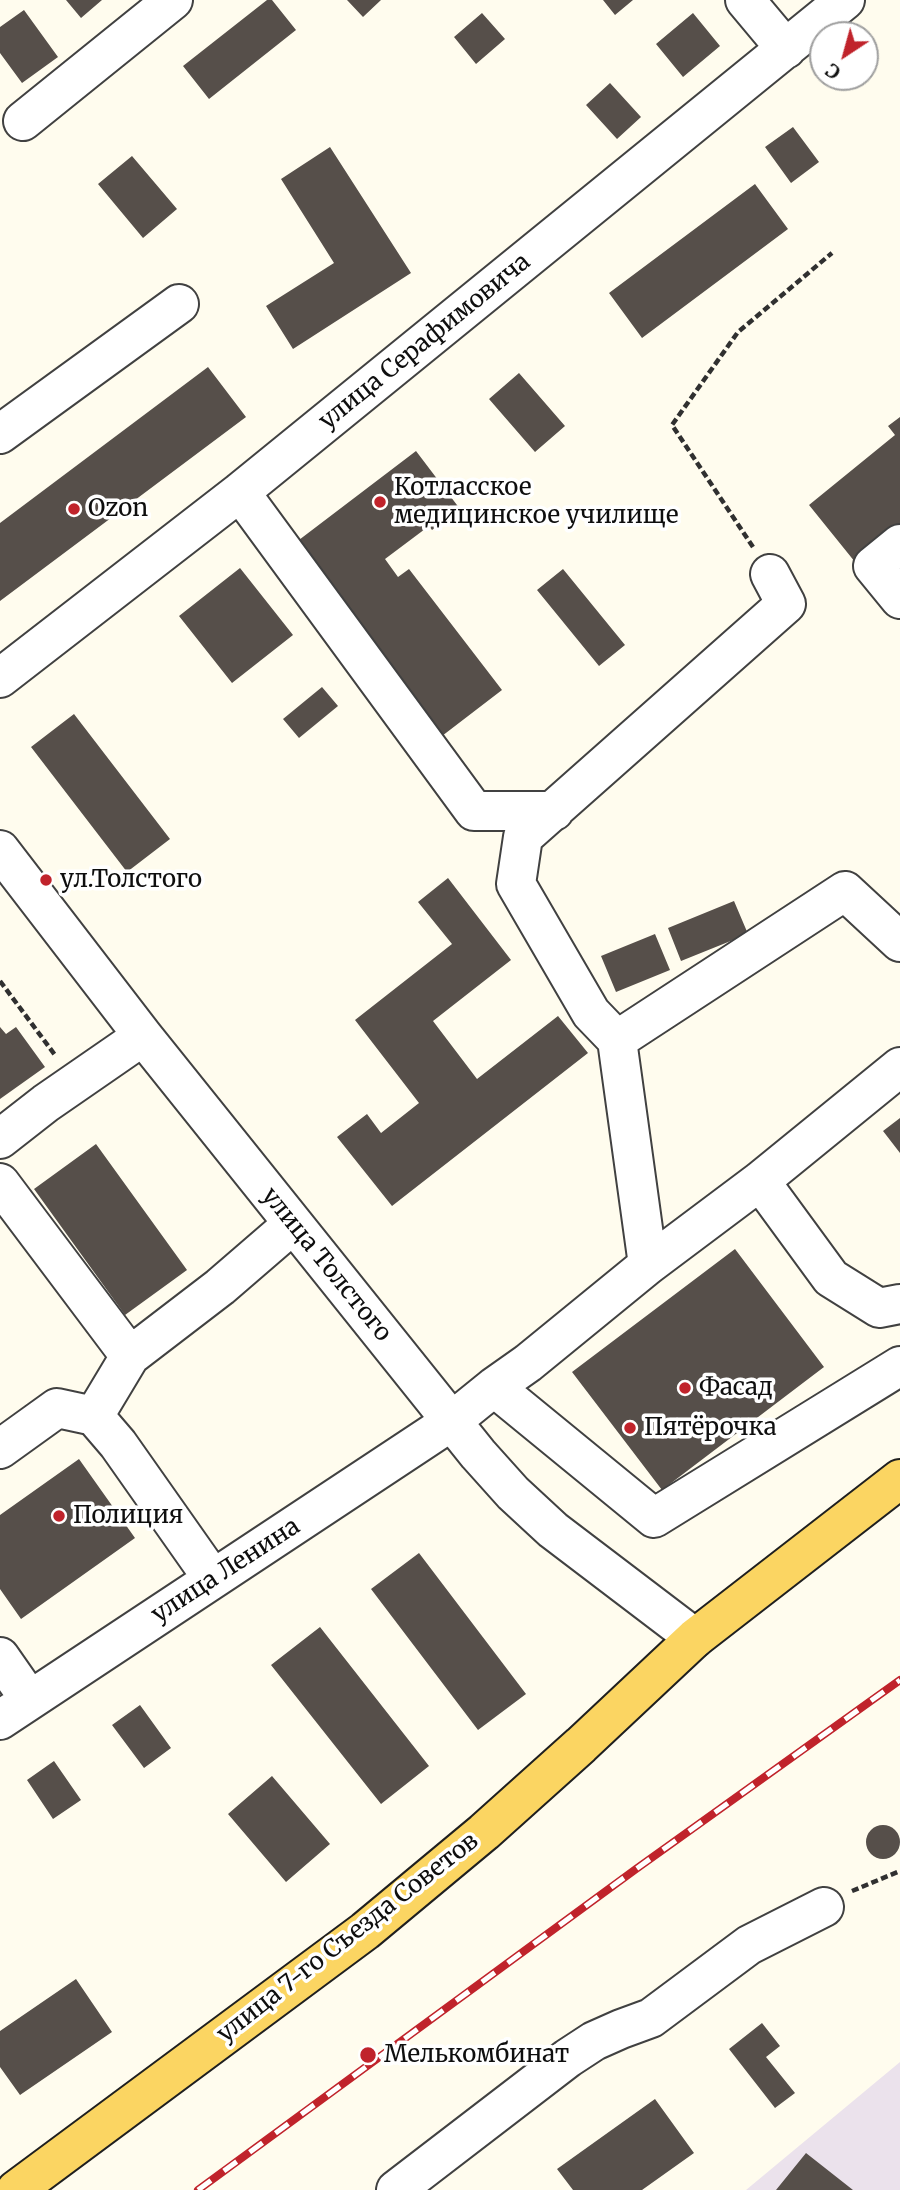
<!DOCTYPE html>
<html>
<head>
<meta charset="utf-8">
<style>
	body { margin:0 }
	#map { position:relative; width:900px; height:2190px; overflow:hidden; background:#fffcee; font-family:Merriweather,serif }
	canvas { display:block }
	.north { position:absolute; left:809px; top:21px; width:70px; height:70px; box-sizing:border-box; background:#fff; border:2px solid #9f9f9f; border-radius:50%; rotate:216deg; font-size:19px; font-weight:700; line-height:28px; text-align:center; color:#0e0e0e }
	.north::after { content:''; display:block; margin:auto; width:24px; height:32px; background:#c0232b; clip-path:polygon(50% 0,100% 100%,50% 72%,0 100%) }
</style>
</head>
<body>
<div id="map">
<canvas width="900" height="2190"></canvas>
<div class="north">С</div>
</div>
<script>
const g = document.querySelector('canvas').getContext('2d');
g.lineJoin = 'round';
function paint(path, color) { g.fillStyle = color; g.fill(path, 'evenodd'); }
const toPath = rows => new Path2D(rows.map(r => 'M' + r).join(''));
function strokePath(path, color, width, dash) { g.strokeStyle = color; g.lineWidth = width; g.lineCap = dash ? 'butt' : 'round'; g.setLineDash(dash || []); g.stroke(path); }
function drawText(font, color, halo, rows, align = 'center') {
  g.font = font + ' Merriweather,serif'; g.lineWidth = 7; g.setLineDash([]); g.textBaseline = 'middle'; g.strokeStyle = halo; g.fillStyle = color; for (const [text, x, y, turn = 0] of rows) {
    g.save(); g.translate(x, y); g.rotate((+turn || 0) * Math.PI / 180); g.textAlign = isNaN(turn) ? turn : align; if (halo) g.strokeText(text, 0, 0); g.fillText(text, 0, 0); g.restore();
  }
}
paint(toPath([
	[900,2062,900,2190,746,2190]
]), '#ebe2ec');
paint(toPath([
	[66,0,102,0,81,18],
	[267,0,272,0,296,30,209,99,183,66],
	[347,0,381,0,363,17],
	[603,0,633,0,615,15],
	[24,10,58,57,22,83,0,53,0,27],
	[482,13,505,39,476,64,454,37],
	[693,13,720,46,683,77,656,44],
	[610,83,641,117,617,139,586,105],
	[793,127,819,162,791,183,765,147],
	[330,147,411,273,293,349,266,306,334,263,281,179],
	[132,156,177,209,143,238,98,184],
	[755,184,788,229,642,338,609,293],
	[208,367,246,417,0,601,0,523],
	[519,373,565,426,535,452,489,399],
	[900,417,900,525,855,562,809,505,895,435,888,426],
	[416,451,460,509,432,530,429,526,385,559,398,577,409,569,502,690,442,736,295,543],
	[240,568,293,635,232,683,179,616],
	[563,569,625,645,599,666,537,590],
	[322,687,338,706,299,738,283,719],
	[74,714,170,839,127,872,31,747],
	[448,878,511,960,433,1021,477,1079,558,1016,588,1053,392,1206,337,1137,367,1114,381,1133,419,1103,355,1020,452,944,418,902],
	[734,901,748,934,681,961,668,928],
	[655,934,670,970,616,992,601,956],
	[0,1027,6,1034,16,1027,45,1067,0,1099],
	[900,1118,900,1153,883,1131],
	[96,1144,187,1270,125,1315,34,1189],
	[735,1249,824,1367,662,1490,572,1372],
	[79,1459,135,1538,21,1619,0,1589,0,1515],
	[419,1553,526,1694,478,1730,371,1589],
	[320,1627,429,1766,381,1804,271,1665],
	[140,1705,171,1748,144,1768,112,1725],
	[54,1761,81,1800,53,1819,27,1780],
	[272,1776,330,1844,286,1882,228,1814],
	'866 1842a17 17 0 1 1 34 0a17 17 0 1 1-34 0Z',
	[76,1979,112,2032,20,2095,0,2067,0,2031],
	[762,2023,780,2046,766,2057,795,2093,775,2108,729,2049],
	[655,2099,694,2153,642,2190,573,2190,557,2169],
	[806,2153,853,2190,776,2190]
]), '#564f4a');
const minor = toPath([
	[745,0,786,49],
	[23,121,173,0],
	[0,434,179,304],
	[240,492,474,811,554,811],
	[900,544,873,566,900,599],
	[0,678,240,492,845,0],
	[0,850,143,1036,478,1454,513,1493,553,1530,695,1638],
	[617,1040,591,1013,516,884,523,837,786,604,770,574],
	[0,1139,46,1103,143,1036],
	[760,1181,831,1278,879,1308,900,1304],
	[0,1183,130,1356],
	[648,1265,617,1040,845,891,900,942],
	[494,1387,654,1518,900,1366],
	[94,1416,118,1444,213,1579],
	[0,1449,57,1408,94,1416,130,1356,220,1287,293,1224],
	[0,1657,30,1700],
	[0,1720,452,1421,494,1387,528,1363,648,1265,760,1181,900,1067],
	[396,2190,568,2058,594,2041,621,2029,651,2018,749,1945,824,1907]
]);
const major = toPath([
	[16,2190,365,1931,484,1832,581,1745,695,1638,900,1479]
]);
strokePath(minor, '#414141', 42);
strokePath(major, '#1f1f1f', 42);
strokePath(toPath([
	[753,547,672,425,738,332,832,253],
	[0,981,55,1055],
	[852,1891,900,1871]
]), '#303030', 4.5, [7, 3.5]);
strokePath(minor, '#fff', 38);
strokePath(major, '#fbd562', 38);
const rail = toPath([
	[198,2190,636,1869,900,1680]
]);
strokePath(rail, '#c0232b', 8);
strokePath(rail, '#fff', 5, [16]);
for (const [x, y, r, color] of [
	[380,502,7,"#c0232b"],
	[74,509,7,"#c0232b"],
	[46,880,7,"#c0232b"],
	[685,1388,7,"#c0232b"],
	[630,1428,7,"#c0232b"],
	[59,1516,7,"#c0232b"],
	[368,2055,9,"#c0232b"]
]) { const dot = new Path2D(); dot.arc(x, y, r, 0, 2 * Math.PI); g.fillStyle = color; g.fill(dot); strokePath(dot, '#fff', 2.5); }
drawText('24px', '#0e0e0e', '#fff', [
	["улица Серафимовича",425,342,-39],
	["улица Толстого",326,1265,51],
	["улица Ленина",226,1571,-33],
	["улица 7-го Съезда Советов",348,1938,-38]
]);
drawText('24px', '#0e0e0e', '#fff', [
	["Котласское",394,488],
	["медицинское училище",394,516],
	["Ozon",88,509],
	["ул.Толстого",60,880],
	["Фасад",699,1388],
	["Пятёрочка",644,1428],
	["Полиция",73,1516],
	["Мелькомбинат",384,2055]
], 'left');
</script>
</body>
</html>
